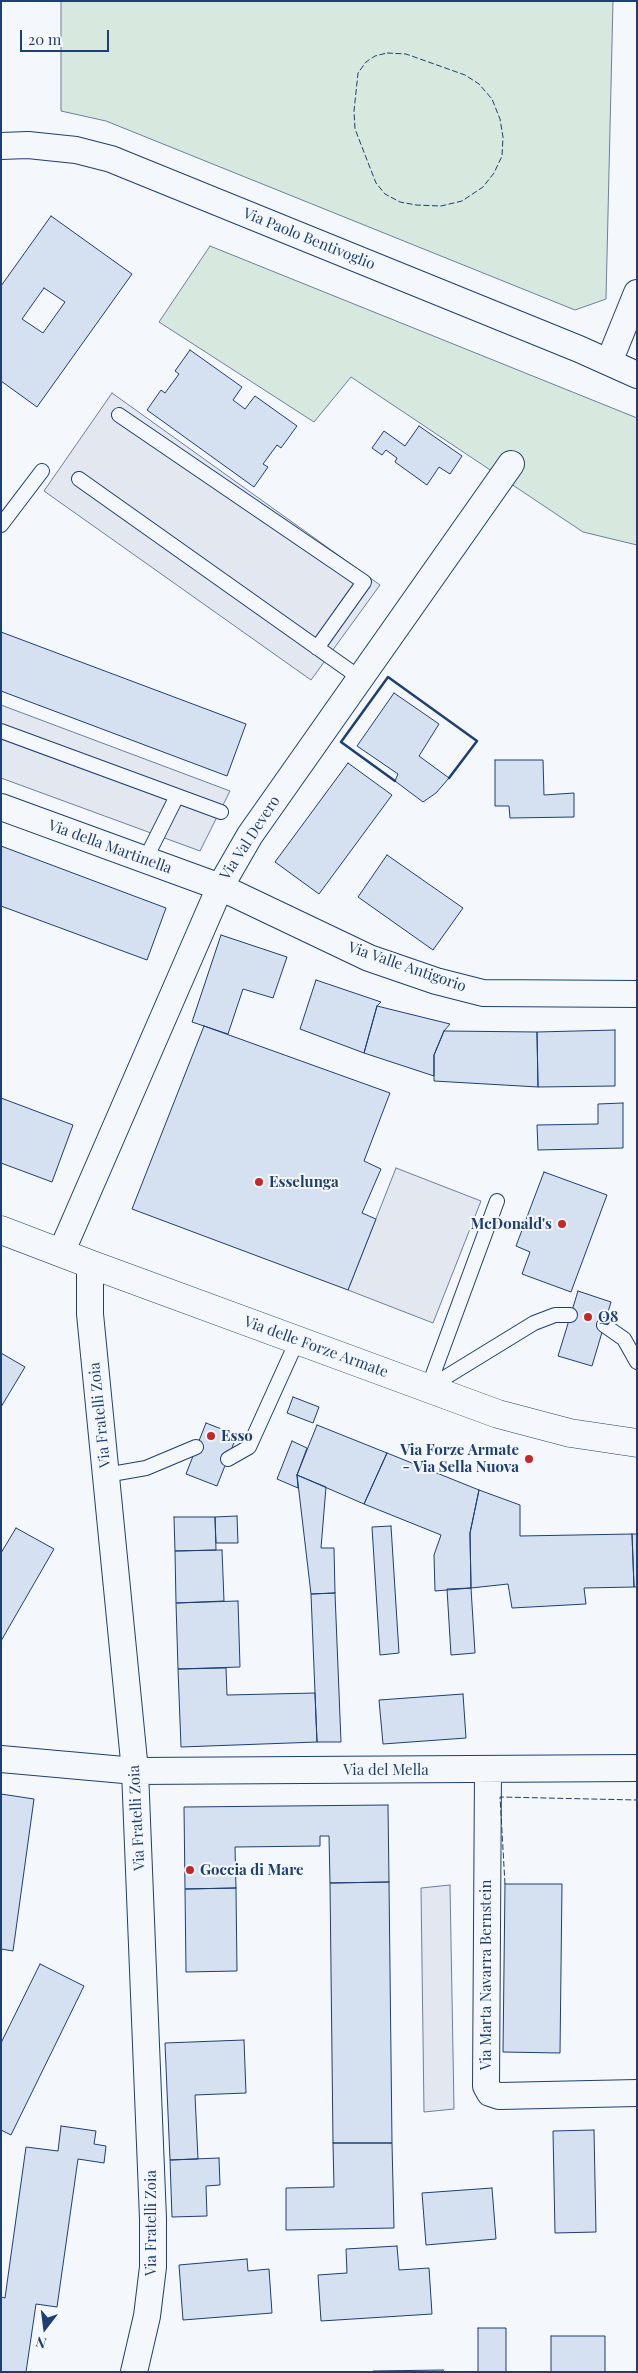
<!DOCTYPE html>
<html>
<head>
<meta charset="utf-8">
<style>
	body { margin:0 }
	#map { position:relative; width:638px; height:2373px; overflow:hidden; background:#f4f7fb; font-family:"Playfair Display",serif }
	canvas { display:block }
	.frame { position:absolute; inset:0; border:2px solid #1d3f73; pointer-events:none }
	.north { position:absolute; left:20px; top:2303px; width:50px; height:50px; -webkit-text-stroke:4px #f4f7fb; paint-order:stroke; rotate:195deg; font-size:14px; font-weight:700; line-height:20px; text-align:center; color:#1d3f73 }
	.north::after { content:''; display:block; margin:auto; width:18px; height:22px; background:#1d3f73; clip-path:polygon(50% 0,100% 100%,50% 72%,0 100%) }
	.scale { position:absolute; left:20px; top:30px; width:89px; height:22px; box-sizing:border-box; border:2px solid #1d3f73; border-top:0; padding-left:6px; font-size:15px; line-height:18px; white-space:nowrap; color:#1d3f73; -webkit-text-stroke:4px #f4f7fb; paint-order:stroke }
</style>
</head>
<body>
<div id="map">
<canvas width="638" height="2373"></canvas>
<div class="frame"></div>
<div class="north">N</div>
<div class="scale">20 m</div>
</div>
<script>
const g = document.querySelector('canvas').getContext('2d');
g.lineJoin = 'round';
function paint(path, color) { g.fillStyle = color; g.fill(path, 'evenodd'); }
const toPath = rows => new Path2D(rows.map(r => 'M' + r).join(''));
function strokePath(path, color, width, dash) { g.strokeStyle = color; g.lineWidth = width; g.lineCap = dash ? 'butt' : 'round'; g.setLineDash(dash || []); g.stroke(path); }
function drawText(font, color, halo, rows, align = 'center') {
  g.font = font + ' "Playfair Display",serif'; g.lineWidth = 4; g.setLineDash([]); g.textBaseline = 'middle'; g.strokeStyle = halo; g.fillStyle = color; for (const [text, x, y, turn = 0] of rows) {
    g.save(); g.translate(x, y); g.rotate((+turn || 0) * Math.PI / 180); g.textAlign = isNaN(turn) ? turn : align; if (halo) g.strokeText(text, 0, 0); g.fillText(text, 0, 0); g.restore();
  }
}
const green = toPath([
	[61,1,613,1,606,299,575,310,106,121,61,111,61,1],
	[210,246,637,418,637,545,583,532,351,377,314,422,159,322,210,246]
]);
paint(green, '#d7e8df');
strokePath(green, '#687fa3', 1);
const parking = toPath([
	[112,393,380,585,311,680,44,491,112,393],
	[1,705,230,791,200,851,1,778,1,705],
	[396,1168,481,1201,433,1323,348,1290,396,1168],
	[450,1885,454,2109,424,2112,421,1888,450,1885]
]);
paint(parking, '#e3e8f0');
strokePath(parking, '#687fa3', 1);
const building = toPath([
	[51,216,132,274,37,407,1,381,1,286,51,216],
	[44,288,65,302,43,333,22,319,44,288],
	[190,350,242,387,233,400,245,409,255,396,297,426,281,448,277,445,263,464,268,467,254,487,147,410,161,390,165,393,179,374,175,371,190,350],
	[419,426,462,456,450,474,439,467,427,485,395,462,397,458,386,450,382,455,372,448,384,431,405,446,419,426],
	[1,632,246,724,227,776,1,691,1,632],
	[394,693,439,724,419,756,449,778,436,793,423,802,395,781,398,774,357,746,394,693],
	[495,760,543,760,544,795,574,793,574,817,510,818,509,806,495,806,495,760],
	[348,763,392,795,319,894,275,862,348,763],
	[1,846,166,908,147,960,1,906,1,846],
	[387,855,463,908,433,950,358,897,387,855],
	[221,935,287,957,273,998,243,989,228,1034,192,1022,221,935],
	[316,980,381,1002,377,1006,364,1053,300,1029,316,980],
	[377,1006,450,1024,444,1031,434,1055,434,1076,364,1053,377,1006],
	[204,1026,390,1093,364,1161,381,1169,362,1213,376,1219,348,1290,132,1209,204,1026],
	[615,1030,615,1086,538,1087,537,1032,615,1030],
	[444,1031,537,1032,538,1087,434,1081,434,1055,444,1031],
	[1,1098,73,1125,52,1182,1,1163,1,1098],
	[623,1103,623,1148,538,1150,537,1125,598,1124,598,1104,623,1103],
	[544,1172,607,1195,571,1292,522,1274,530,1252,516,1246,544,1172],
	[578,1291,611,1302,592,1366,558,1356,578,1291],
	[1,1353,25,1367,1,1407,1,1353],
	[293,1397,319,1407,313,1423,287,1413,293,1397],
	[206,1423,237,1435,217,1486,186,1474,206,1423],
	[317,1425,387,1453,364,1504,297,1475,317,1425],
	[292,1441,307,1448,297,1475,298,1488,277,1479,292,1441],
	[387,1453,479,1490,470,1533,471,1588,435,1591,434,1555,441,1535,364,1504,387,1453],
	[297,1475,326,1487,321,1548,334,1548,335,1593,311,1594,297,1475],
	[479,1490,520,1505,520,1536,632,1534,634,1587,584,1588,586,1604,512,1608,508,1584,471,1588,470,1533,479,1490],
	[237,1516,238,1543,216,1543,215,1517,237,1516],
	[174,1517,215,1517,216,1550,175,1551,174,1517],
	[391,1526,399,1653,380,1655,372,1527,391,1526],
	[16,1528,54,1549,1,1641,1,1553,16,1528],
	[632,1534,637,1534,637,1587,634,1587,632,1534],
	[222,1550,224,1601,176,1603,175,1551,222,1550],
	[471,1588,475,1653,451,1655,447,1589,471,1588],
	[335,1593,341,1742,317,1742,311,1594,335,1593],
	[238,1601,240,1667,178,1669,176,1603,238,1601],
	[226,1668,227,1695,315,1693,317,1742,181,1747,178,1669,226,1668],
	[463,1694,466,1738,383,1744,379,1700,463,1694],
	[1,1794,34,1799,13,1951,1,1949,1,1794],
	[388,1805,389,1882,330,1883,329,1836,320,1836,320,1846,235,1847,236,1888,185,1889,184,1807,388,1805],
	[389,1882,392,2143,333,2143,330,1883,389,1882],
	[505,1884,562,1884,560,2053,503,2052,505,1884],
	[236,1888,237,1971,186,1972,185,1889,236,1888],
	[40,1964,84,1986,11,2135,1,2130,1,2043,40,1964],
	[244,2040,246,2093,195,2095,198,2159,170,2160,165,2043,244,2040],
	[61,2126,96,2131,94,2144,106,2146,104,2163,78,2159,57,2307,36,2304,26,2372,1,2372,1,2297,5,2298,26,2147,58,2151,61,2126],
	[594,2130,596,2232,555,2233,553,2131,594,2130],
	[333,2143,392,2143,394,2228,286,2230,286,2188,334,2187,333,2143],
	[219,2158,220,2185,206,2186,207,2216,172,2217,170,2160,219,2158],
	[492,2188,496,2239,426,2245,422,2193,492,2188],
	[397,2246,399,2270,429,2268,432,2314,321,2321,318,2275,347,2273,346,2249,397,2246],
	[247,2259,248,2271,269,2269,272,2313,183,2320,179,2265,247,2259],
	[478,2328,506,2328,506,2372,478,2372,478,2328],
	[551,2336,605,2336,605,2372,551,2372,551,2336],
	[443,2370,444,2372,373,2372,373,2371,443,2370]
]);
paint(building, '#d5e0f0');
strokePath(building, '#1d3f73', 1);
const service = toPath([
	[119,415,364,582,317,648],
	[79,479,360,678],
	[1,525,42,471],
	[1,731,221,812],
	[145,860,177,796],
	[604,1325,624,1339,637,1362],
	[428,1388,497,1201],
	[428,1388,534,1323,555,1315,570,1315],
	[228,1459,249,1447,297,1341],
	[106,1475,146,1468,196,1447]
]);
const minor = toPath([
	[1,146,28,145,76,150,111,159,579,349,637,375],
	[609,362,637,293],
	[1,807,220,887,369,958,436,981,483,993,637,994],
	[61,1253,220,887,250,835,511,464],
	[90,1264,90,1314,135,1771,153,2219,153,2267,147,2316,134,2372],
	[1,1759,135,1771,637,1768],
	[488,1769,486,2086,490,2093,499,2096,637,2093]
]);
const tertiary = toPath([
	[1,1230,90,1264,498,1414,570,1433,637,1443]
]);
strokePath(service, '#1d3f73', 16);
strokePath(minor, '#1d3f73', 28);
strokePath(tertiary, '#1d3f73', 29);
strokePath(service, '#f4f7fb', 14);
strokePath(minor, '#f4f7fb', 26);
strokePath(tertiary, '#f4f7fb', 28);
strokePath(toPath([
	[387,53,406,54,465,75,479,84,492,99,500,119,503,137,502,156,494,173,483,187,462,201,441,206,416,205,400,202,385,194,376,183,355,129,354,111,358,73,366,62,375,56,387,53],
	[505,1884,500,1797,637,1800]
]), '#1d3f73', 1, [6, 2.5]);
strokePath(toPath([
	[395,781,341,742,388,677,477,741,449,778]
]), '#1d3f73', 2.5);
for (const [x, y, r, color] of [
	[259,1182,5,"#c62828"],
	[562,1224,5,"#c62828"],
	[588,1317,5,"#c62828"],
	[211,1436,5,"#c62828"],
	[529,1459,5,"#c62828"],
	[190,1870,5,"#c62828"]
]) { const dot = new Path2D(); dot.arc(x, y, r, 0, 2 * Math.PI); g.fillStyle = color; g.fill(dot); strokePath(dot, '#f4f7fb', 2); }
drawText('15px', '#1d3f73', '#f4f7fb', [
	["Via Paolo Bentivoglio",309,239,22],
	["Via Val Devero",250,838,-57],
	["Via della Martinella",110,847,20],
	["Via Valle Antigorio",407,967,19],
	["Via delle Forze Armate",316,1347,20],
	["Via Fratelli Zoia",100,1415,-96],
	["Via del Mella",386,1770],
	["Via Fratelli Zoia",137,1818,-93],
	["Via Marta Navarra Bernstein",486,1975,-90],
	["Via Fratelli Zoia",151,2223,-90]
]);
drawText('bold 15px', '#1d3f73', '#f4f7fb', [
	["Esselunga",269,1182],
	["McDonald's",552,1224,"right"],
	["Q8",598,1317],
	["Esso",221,1436],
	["Via Forze Armate",519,1450,"right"],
	["- Via Sella Nuova",519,1467,"right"],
	["Goccia di Mare",200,1870]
], 'left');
</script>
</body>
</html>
